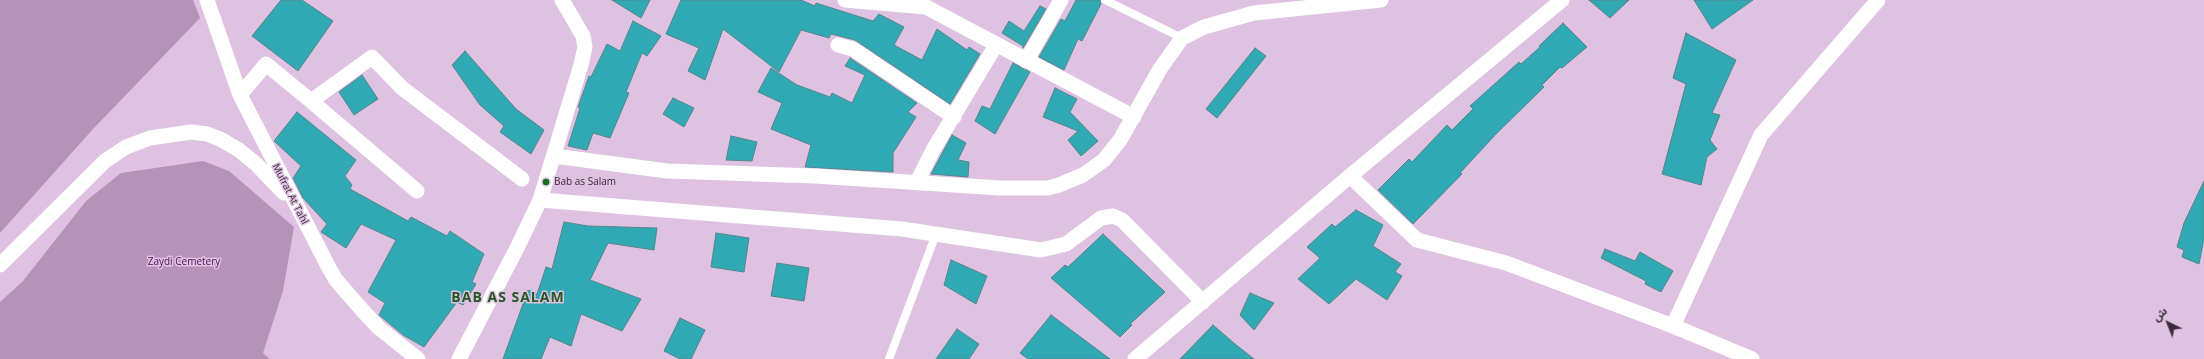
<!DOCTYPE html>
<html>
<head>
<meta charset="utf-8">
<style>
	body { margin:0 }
	#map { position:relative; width:2204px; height:359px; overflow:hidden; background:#dfc1e2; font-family:"Open Sans","Noto Sans Arabic",sans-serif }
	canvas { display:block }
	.north { position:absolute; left:2148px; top:303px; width:40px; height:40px; -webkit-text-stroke:3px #dfc1e2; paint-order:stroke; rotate:317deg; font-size:11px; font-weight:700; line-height:16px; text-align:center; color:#382d39 }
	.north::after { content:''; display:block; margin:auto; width:14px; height:18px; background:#382d39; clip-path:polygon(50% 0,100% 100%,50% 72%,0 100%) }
</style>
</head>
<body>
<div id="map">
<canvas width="2204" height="359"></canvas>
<div class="north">ش</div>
</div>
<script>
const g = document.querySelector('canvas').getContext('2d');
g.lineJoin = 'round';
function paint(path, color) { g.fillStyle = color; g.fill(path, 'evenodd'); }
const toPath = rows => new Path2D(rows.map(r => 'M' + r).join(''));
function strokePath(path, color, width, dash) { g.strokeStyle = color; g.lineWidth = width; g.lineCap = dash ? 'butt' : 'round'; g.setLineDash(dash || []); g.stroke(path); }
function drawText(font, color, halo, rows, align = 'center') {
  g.font = font + ' "Open Sans",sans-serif'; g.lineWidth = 3; g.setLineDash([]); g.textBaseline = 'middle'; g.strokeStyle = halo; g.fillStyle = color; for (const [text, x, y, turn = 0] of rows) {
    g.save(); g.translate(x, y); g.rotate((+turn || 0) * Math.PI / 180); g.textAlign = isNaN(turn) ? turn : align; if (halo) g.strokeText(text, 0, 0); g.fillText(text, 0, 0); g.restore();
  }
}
paint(toPath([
	[0,0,193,0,200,18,94,128,0,233],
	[203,161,229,171,294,227,283,291,263,353,270,359,0,359,0,302,23,281,86,201,121,173]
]), '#b593b8');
const building = toPath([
	[281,0,302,0,333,21,298,71,252,36,281,0],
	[612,0,650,0,641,18,612,0],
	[681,0,801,0,815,6,816,3,873,21,879,14,904,27,894,45,922,60,937,29,967,50,969,47,980,54,950,104,855,40,831,34,829,38,801,30,779,72,723,29,705,80,688,71,699,48,666,34,681,0],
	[1076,0,1100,0,1101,4,1082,41,1078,39,1064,70,1039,57,1061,19,1065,21,1076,0],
	[1589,0,1629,0,1610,18,1589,0],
	[1694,0,1753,0,1712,29,1694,0],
	[1040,6,1046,9,1023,48,1023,46,1002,33,1009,21,1024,31,1040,6],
	[633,21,661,36,647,56,642,53,626,92,629,93,610,138,593,133,587,150,568,146,580,108,578,107,589,76,591,77,607,44,620,51,633,21],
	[1563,23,1587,47,1562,68,1560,67,1542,85,1544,87,1496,134,1460,173,1462,174,1413,224,1378,190,1409,159,1412,162,1447,125,1452,130,1473,109,1470,106,1519,62,1521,64,1540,47,1539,46,1563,23],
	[1686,33,1736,60,1712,113,1720,115,1710,140,1717,149,1707,157,1701,185,1662,174,1686,84,1673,78,1686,33],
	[1255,48,1266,56,1217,118,1206,109,1255,48],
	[465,51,516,109,544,130,531,154,500,132,504,126,480,105,452,65,465,51],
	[850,58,917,103,908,112,916,117,893,153,893,172,805,167,811,145,771,129,782,103,758,92,771,68,797,85,830,97,832,93,852,103,865,75,845,66,850,58],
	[1013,63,1030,72,995,134,975,121,982,106,990,109,1013,63],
	[362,75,378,99,354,115,339,92,362,75],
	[1055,88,1077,99,1070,112,1098,141,1081,156,1068,140,1078,131,1043,117,1055,88],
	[673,98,694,108,684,127,663,114,673,98],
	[297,112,356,160,345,176,352,185,350,189,408,221,411,217,447,236,450,231,484,254,472,282,476,284,463,305,457,302,424,347,403,335,379,315,385,303,368,292,396,240,361,224,346,248,321,232,327,224,303,198,293,178,301,166,274,141,297,112],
	[952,135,966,143,958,160,969,162,968,177,931,174,952,135],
	[731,136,757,142,752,161,726,160,731,136],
	[2204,181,2204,238,2199,264,2182,257,2184,250,2177,247,2184,223,2204,181],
	[1356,210,1383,225,1373,246,1401,264,1395,272,1402,276,1387,300,1356,279,1329,304,1298,279,1320,258,1307,247,1332,224,1335,227,1356,210],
	[564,222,588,226,657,228,654,250,608,243,590,280,641,299,622,331,581,314,571,346,550,337,541,359,503,359,528,290,537,294,546,267,552,269,564,222],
	[716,233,749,238,744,272,711,267,716,233],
	[1103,234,1165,292,1130,324,1132,325,1120,337,1051,278,1065,265,1068,267,1103,234],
	[1605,249,1635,261,1640,252,1673,271,1661,292,1645,284,1646,281,1601,258,1605,249],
	[951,260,987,276,976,304,944,285,951,260],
	[777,263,809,268,804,301,771,296,777,263],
	[1250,293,1274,303,1254,330,1240,315,1250,293],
	[1051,315,1110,359,1028,359,1020,353,1051,315],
	[680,318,705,330,691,359,680,359,664,351,680,318],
	[1213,325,1235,344,1254,359,1180,359,1213,325],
	[957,329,979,344,969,359,936,359,957,329]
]);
paint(building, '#30a9b4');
strokePath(building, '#54868b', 1);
strokePath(toPath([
	[1105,0,1182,38],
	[889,359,936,234]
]), '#fff', 8);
strokePath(toPath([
	[207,0,240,95,328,266,336,280,363,311,379,328,418,359],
	[845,0,926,7,1134,117],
	[838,45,853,49,954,117],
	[1026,61,1061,0],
	[240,95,266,64,311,101,372,57,402,88,522,179],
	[311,101,417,191],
	[554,156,667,171,815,176,1000,188,1048,188,1059,185,1083,175,1104,160,1120,140,1160,69,1182,38,1204,27,1254,13,1381,0],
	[1350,176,1417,240,1506,263,1673,326,1752,359],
	[917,182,933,150,996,45],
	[540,200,902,229,1041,250,1066,244,1101,218,1113,216,1122,220,1203,302],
	[0,265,105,161,126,147,150,138,191,132,207,134,220,139,239,150,256,164,284,193],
	[1673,326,1761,135,1878,0],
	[459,359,517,248,540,200,581,65,585,47,583,36,562,0],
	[1135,359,1350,176,1562,0]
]), '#fff', 15);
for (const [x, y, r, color] of [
	[546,182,4,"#16701c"]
]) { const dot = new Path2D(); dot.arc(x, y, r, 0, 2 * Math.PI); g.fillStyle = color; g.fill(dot); strokePath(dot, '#dfc1e2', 1.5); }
drawText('10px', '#382d39', '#dfc1e2', [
	["Bab as Salam",554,182]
], 'left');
drawText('10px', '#382d39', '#dfc1e2', [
	["Mufrat At Tahl",290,194,63]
]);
drawText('10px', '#510f59', '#dfc1e2', [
	["Zaydi Cemetery",184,262]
]);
g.letterSpacing = '1px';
drawText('bold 14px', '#235823', '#dfc1e2', [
	["BAB AS SALAM",508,298]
]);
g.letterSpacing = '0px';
</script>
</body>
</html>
